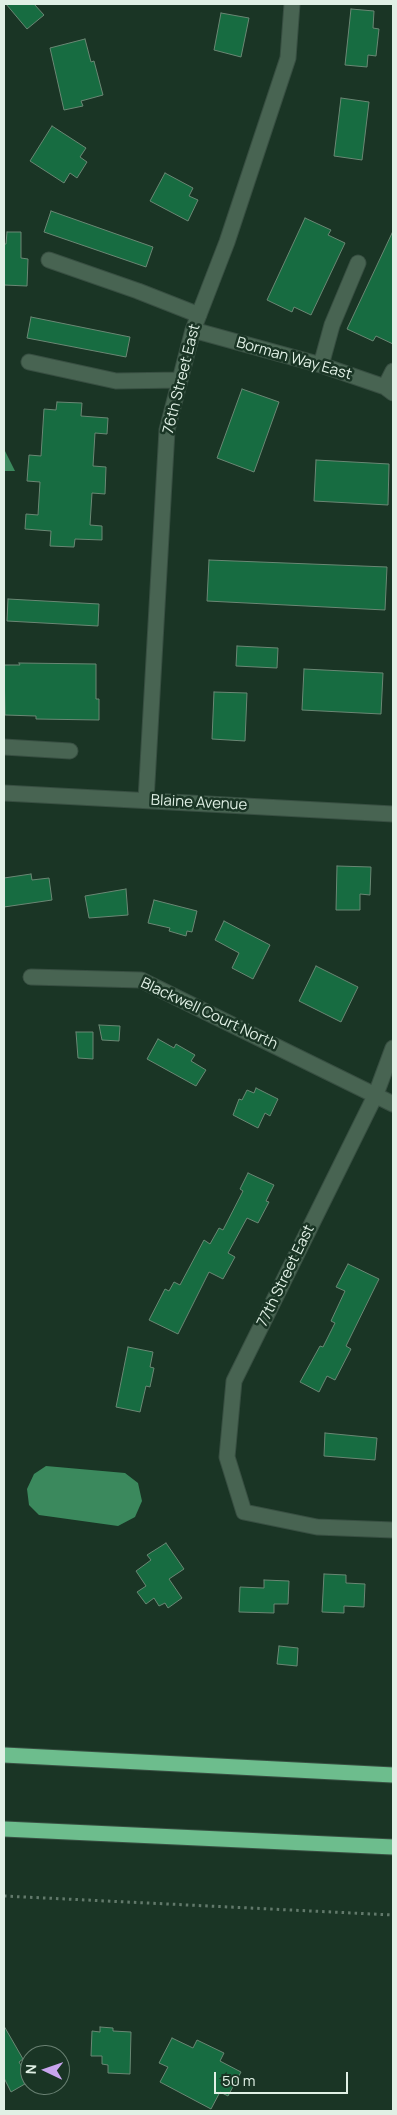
<!DOCTYPE html>
<html>
<head>
<meta charset="utf-8">
<style>
	body { margin:0 }
	#map { position:relative; width:397px; height:2115px; overflow:hidden; background:#1a3525; font-family:Manrope,sans-serif }
	canvas { display:block }
	.frame { position:absolute; inset:0; border:5px solid #e0f0e5; pointer-events:none }
	.north { position:absolute; left:20px; top:2045px; width:50px; height:50px; box-sizing:border-box; background:#1a3525; border:1px solid #698072; border-radius:50%; rotate:273deg; font-size:14px; font-weight:700; line-height:20px; text-align:center; color:#e0f0e5 }
	.north::after { content:''; display:block; margin:auto; width:18px; height:22px; background:#c8a5ee; clip-path:polygon(50% 0,100% 100%,50% 72%,0 100%) }
	.scale { position:absolute; left:214px; top:2072px; width:134px; height:22px; box-sizing:border-box; border:2px solid #e0f0e5; border-top:0; padding-left:6px; font-size:15px; line-height:18px; white-space:nowrap; color:#e0f0e5; -webkit-text-stroke:4px #1a3525; paint-order:stroke }
</style>
</head>
<body>
<div id="map">
<canvas width="397" height="2115"></canvas>
<div class="frame"></div>
<div class="north">N</div>
<div class="scale">50 m</div>
</div>
<script>
const g = document.querySelector('canvas').getContext('2d');
g.lineJoin = 'round';
function paint(path, color) { g.fillStyle = color; g.fill(path, 'evenodd'); }
const toPath = rows => new Path2D(rows.map(r => 'M' + r).join(''));
function strokePath(path, color, width, dash) { g.strokeStyle = color; g.lineWidth = width; g.lineCap = dash ? 'butt' : 'round'; g.setLineDash(dash || []); g.stroke(path); }
function drawText(font, color, halo, rows, align = 'center') {
  g.font = font + ' Manrope,sans-serif'; g.lineWidth = 5; g.setLineDash([]); g.textBaseline = 'middle'; g.strokeStyle = halo; g.fillStyle = color; for (const [text, x, y, turn = 0] of rows) {
    g.save(); g.translate(x, y); g.rotate((+turn || 0) * Math.PI / 180); g.textAlign = isNaN(turn) ? turn : align; if (halo) g.strokeText(text, 0, 0); g.fillText(text, 0, 0); g.restore();
  }
}
paint(toPath([
	[4,449,15,471,4,471],
	[46,1466,125,1473,138,1483,142,1501,135,1517,118,1526,39,1515,29,1505,27,1489,34,1474]
]), '#3b895d');
const building = toPath([
	[6,4,34,4,44,15,27,29,6,4],
	[351,9,374,11,373,28,379,29,376,56,368,55,367,67,345,65,351,9],
	[221,13,249,18,241,57,214,50,221,13],
	[85,39,91,62,94,61,103,95,81,101,83,106,64,110,50,48,85,39],
	[341,98,369,102,362,160,334,156,341,98],
	[52,126,86,148,80,157,87,162,77,178,70,173,64,183,30,161,52,126],
	[165,173,193,188,189,196,198,200,188,221,150,201,165,173],
	[51,211,153,247,146,267,44,232,51,211],
	[305,218,331,230,328,235,345,243,311,315,294,307,292,312,267,300,305,218],
	[393,231,393,344,376,336,373,341,347,329,393,231],
	[7,232,21,232,21,258,28,259,27,286,4,285,4,244,6,244,7,232],
	[31,317,130,337,126,357,27,338,31,317],
	[242,389,279,402,254,472,217,458,242,389],
	[57,402,82,403,81,416,108,418,107,434,95,433,93,466,106,467,105,494,92,493,90,525,102,526,102,540,75,539,74,547,50,546,51,531,25,529,26,514,38,515,40,482,27,481,29,455,41,456,44,409,56,410,57,402],
	[316,460,389,464,388,505,314,501,316,460],
	[209,560,387,567,385,610,207,601,209,560],
	[8,599,99,604,98,626,7,621,8,599],
	[237,646,278,648,277,668,236,666,237,646],
	[19,663,96,664,96,699,99,699,99,720,36,719,36,716,5,715,4,665,20,665,19,663],
	[304,669,383,673,381,714,302,710,304,669],
	[214,692,247,693,245,741,212,739,214,692],
	[337,866,371,867,370,895,360,894,360,910,336,910,337,866],
	[31,874,32,880,49,878,52,900,4,907,4,878,31,874],
	[126,889,128,915,89,918,85,896,126,889],
	[154,900,197,911,192,932,187,931,186,936,169,931,170,928,148,923,154,900],
	[224,921,270,945,253,979,232,968,239,953,215,940,224,921],
	[316,966,358,987,341,1022,299,1001,316,966],
	[99,1025,120,1026,119,1041,102,1040,99,1025],
	[76,1032,93,1032,93,1059,78,1058,76,1032],
	[158,1039,174,1048,176,1044,195,1055,191,1061,206,1070,196,1086,147,1059,158,1039],
	[256,1088,278,1099,270,1116,265,1113,258,1128,233,1115,239,1099,242,1100,247,1090,254,1093,256,1088],
	[248,1173,274,1185,266,1201,269,1202,258,1223,247,1218,228,1253,235,1257,223,1279,209,1272,178,1334,149,1320,165,1289,169,1291,174,1282,180,1285,204,1240,210,1244,219,1228,223,1230,243,1191,240,1189,248,1173],
	[348,1264,379,1279,346,1346,351,1349,335,1380,327,1376,319,1392,300,1382,320,1346,323,1347,335,1323,331,1321,345,1291,336,1287,348,1264],
	[128,1347,153,1352,150,1367,154,1368,150,1387,146,1386,140,1412,116,1407,128,1347],
	[325,1433,377,1438,375,1460,324,1456,325,1433],
	[166,1543,184,1569,169,1579,182,1598,168,1608,165,1603,159,1606,154,1598,146,1604,137,1592,146,1586,136,1571,151,1560,147,1555,166,1543],
	[324,1574,346,1575,346,1583,365,1584,364,1607,344,1606,344,1613,322,1612,324,1574],
	[264,1580,289,1581,288,1604,274,1604,274,1613,239,1612,240,1587,264,1588,264,1580],
	[279,1646,298,1648,297,1666,277,1664,279,1646],
	[4,2026,23,2059,19,2062,30,2081,11,2092,4,2078,4,2026],
	[100,2027,113,2028,113,2031,131,2032,130,2074,108,2073,108,2065,102,2064,102,2056,91,2056,92,2031,100,2032,100,2027],
	[172,2038,193,2048,197,2040,224,2053,220,2061,241,2072,228,2096,220,2092,211,2109,160,2082,168,2067,159,2063,172,2038]
]);
paint(building, '#176c41');
strokePath(building, '#6a8774', 1);
const minor = toPath([
	[49,260,138,291,199,315],
	[193,330,321,365,385,387,393,393],
	[29,362,116,381,180,380],
	[321,365,332,325,358,263],
	[385,387,393,371],
	[4,747,70,751],
	[4,793,393,814],
	[146,800,167,430,193,330,227,242,288,58,292,4],
	[31,977,141,980,393,1104],
	[393,1048,376,1094,234,1381,227,1457,244,1512,317,1527,393,1530]
]);
const highway = toPath([
	[4,1755,393,1775],
	[4,1829,393,1847]
]);
strokePath(minor, '#384f42', 17);
strokePath(highway, '#384f42', 17);
strokePath(toPath([
	[4,1896,393,1915]
]), '#62796b', 3, [2.5, 4]);
strokePath(minor, '#486452', 15);
strokePath(highway, '#6dbd8d', 15);
drawText('15px', '#e0f0e5', '#1a3525', [
	["Borman Way East",294,359,16],
	["76th Street East",182,379,-76],
	["Blaine Avenue",199,803,3],
	["Blackwell Court North",209,1014,25],
	["77th Street East",286,1276,-64]
]);
</script>
</body>
</html>
